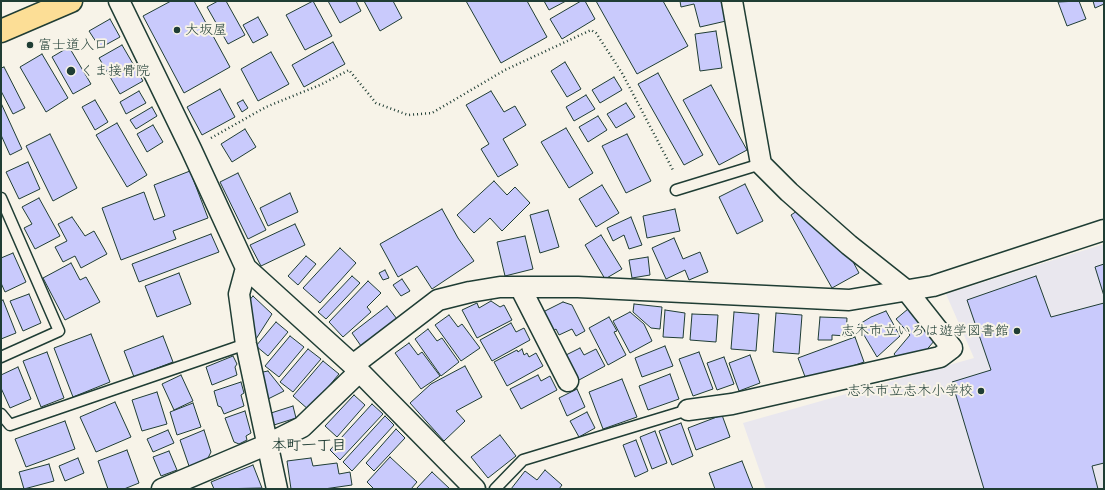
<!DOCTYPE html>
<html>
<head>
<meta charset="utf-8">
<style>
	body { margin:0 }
	#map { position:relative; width:1105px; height:490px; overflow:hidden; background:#f7f3e8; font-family:Itim,sans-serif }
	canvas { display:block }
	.frame { position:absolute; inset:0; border:2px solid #1f3d34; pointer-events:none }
</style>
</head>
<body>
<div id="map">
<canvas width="1105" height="490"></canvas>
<div class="frame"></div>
</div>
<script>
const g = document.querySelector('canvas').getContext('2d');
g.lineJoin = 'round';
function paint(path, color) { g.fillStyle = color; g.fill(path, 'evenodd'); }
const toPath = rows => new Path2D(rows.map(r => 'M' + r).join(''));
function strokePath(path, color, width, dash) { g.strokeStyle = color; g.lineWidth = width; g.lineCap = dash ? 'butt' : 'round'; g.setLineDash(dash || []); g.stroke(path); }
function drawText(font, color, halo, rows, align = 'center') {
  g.font = font + ' Itim,"Klee One",sans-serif'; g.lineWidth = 4; g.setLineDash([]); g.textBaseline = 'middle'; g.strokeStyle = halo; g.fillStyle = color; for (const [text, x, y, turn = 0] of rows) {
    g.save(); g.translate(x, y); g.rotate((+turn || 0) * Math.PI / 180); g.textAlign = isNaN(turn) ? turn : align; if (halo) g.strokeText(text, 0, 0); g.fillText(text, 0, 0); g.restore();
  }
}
paint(toPath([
	[1104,244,1104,489,766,489,743,423,974,358,946,294]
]), '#e9e7ee');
const building = toPath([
	[171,1,194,1,230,67,184,93,143,16,171,1],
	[218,1,226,1,245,35,228,44,207,7,218,1],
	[313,1,332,36,305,50,286,15,313,1],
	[328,1,356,1,361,11,340,23,328,1],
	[364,1,393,1,402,18,380,31,364,1],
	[466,1,527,1,547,37,501,63,466,1],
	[544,1,566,1,549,10,544,1],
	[581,1,585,1,595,19,562,39,550,19,581,1],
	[596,1,663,1,688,46,637,74,596,1],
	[680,1,721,1,726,21,700,27,694,4,681,7,680,1],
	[1079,1,1086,19,1067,26,1058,2,1079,1],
	[1093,1,1104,1,1104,4,1095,8,1093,1],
	[258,17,268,35,253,43,243,25,258,17],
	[110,19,120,37,100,48,89,31,110,19],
	[716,31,722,68,700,71,695,34,716,31],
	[333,42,345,64,304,87,292,65,333,42],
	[122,45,143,81,120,94,99,58,122,45],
	[69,47,91,84,73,94,52,57,69,47],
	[271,52,289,84,258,101,241,69,271,52],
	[42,54,68,98,46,112,20,67,42,54],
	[565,62,581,89,567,97,551,71,565,62],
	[4,67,25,108,13,114,1,91,1,68,4,67],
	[658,73,703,155,684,165,638,84,658,73],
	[614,77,622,90,600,103,592,90,614,77],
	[711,85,747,150,719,165,683,100,711,85],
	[220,89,235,117,202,135,187,107,220,89],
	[139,91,146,103,126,114,120,102,139,91],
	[491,91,504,112,515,106,526,125,503,139,518,165,498,177,481,149,489,144,466,105,491,91],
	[586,95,595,109,574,121,566,107,586,95],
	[95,100,108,122,95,130,82,107,95,100],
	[243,100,248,108,242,112,237,103,243,100],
	[1,103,22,149,10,155,1,135,1,103],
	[626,103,635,117,616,128,607,114,626,103],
	[152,107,157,116,136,129,130,120,152,107],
	[598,116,607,130,588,142,579,127,598,116],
	[117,123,147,175,127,187,96,135,117,123],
	[153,125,163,142,147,152,137,134,153,125],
	[566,128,593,173,569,188,541,142,566,128],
	[245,129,256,147,232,162,221,144,245,129],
	[50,134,77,188,53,201,26,146,50,134],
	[627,134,651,181,626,193,602,146,627,134],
	[28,162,40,189,19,199,6,172,28,162],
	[190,171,208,218,173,231,176,239,121,260,102,208,144,192,154,220,165,216,154,185,190,171],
	[238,173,266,230,248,239,220,182,238,173],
	[494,181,507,195,515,187,530,203,502,231,490,218,474,233,457,215,494,181],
	[745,184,763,221,737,234,719,197,745,184],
	[602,185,619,213,596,227,579,199,602,185],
	[290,193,298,212,268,226,260,208,290,193],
	[39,198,60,236,35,249,24,228,32,224,22,207,39,198],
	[442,209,458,238,474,261,432,289,417,266,398,277,380,244,442,209],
	[675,209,680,231,647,238,643,216,675,209],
	[548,210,559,247,540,253,530,215,548,210],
	[797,211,850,256,859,273,832,288,791,215,797,211],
	[72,217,85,236,94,231,107,254,81,268,75,256,63,262,55,247,67,241,58,224,72,217],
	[631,217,642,245,629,249,624,235,613,241,607,228,631,217],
	[295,224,305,245,261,266,250,245,295,224],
	[211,234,219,252,139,282,132,264,211,234],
	[601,235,622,269,605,279,585,245,601,235],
	[525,236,533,269,505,276,497,242,525,236],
	[674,238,683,259,700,252,708,272,689,280,685,270,666,279,652,248,674,238],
	[340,248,356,263,320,303,303,288,340,248],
	[13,253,26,282,5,292,1,283,1,258,13,253],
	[306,256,316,264,298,285,288,276,306,256],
	[648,257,650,275,632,278,629,260,648,257],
	[71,263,80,280,86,277,100,302,65,320,43,278,71,263],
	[1104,264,1104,296,1095,267,1104,264],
	[385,270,389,278,383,280,379,273,385,270],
	[179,273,191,304,157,317,145,286,179,273],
	[352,276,360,283,326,319,318,312,352,276],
	[1036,276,1051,317,1104,303,1104,463,1092,466,1098,489,984,489,952,382,991,370,967,300,1036,276],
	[402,279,410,291,401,296,393,285,402,279],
	[368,281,381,293,367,307,371,312,343,337,329,322,368,281],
	[29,294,41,323,23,331,10,301,29,294],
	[253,296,272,314,256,339,251,337,245,305,253,296],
	[3,300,16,333,1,339,1,301,3,300],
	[491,301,500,307,504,305,512,320,477,338,462,310,477,303,479,308,491,301],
	[563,302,572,305,585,331,576,336,572,329,559,335,556,329,553,331,543,312,563,302],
	[634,304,662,307,660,329,651,328,633,312,634,304],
	[387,306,397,319,361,346,352,333,387,306],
	[908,309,935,340,923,354,899,360,894,354,910,335,896,319,908,309],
	[665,310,685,313,683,338,663,337,665,310],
	[886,311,900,336,877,357,858,325,871,317,886,311],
	[630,312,644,324,652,341,630,353,613,321,630,312],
	[734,312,759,314,756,351,731,349,734,312],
	[776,313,802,315,799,354,773,352,776,313],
	[692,314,718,315,716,342,690,340,692,314],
	[449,315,458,327,462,324,480,348,461,361,435,325,449,315],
	[609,317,617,331,614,332,626,355,608,365,589,328,609,317],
	[820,317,847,318,846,336,832,335,832,340,818,340,820,317],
	[276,322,288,332,268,356,256,346,276,322],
	[511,323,516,332,524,328,530,340,492,361,480,340,511,323],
	[428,329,437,341,442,338,459,362,441,376,415,339,428,329],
	[91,334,110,382,73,397,54,348,91,334],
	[163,336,173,362,134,377,124,351,163,336],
	[290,336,304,347,279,377,265,366,290,336],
	[855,337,864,362,807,382,798,358,855,337],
	[409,343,418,355,422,352,440,376,421,389,395,353,409,343],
	[665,346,673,366,642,377,635,358,665,346],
	[580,348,584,355,596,349,605,366,579,380,566,355,580,348],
	[308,349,321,359,293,392,280,382,308,349],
	[522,349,524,355,527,353,529,357,536,353,543,366,507,386,494,362,517,350,518,352,522,349],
	[47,352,64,398,41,407,23,361,47,352],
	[699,352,713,389,693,396,679,359,699,352],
	[750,355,760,383,739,391,729,363,750,355],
	[233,356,237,364,235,367,237,375,212,385,206,367,233,356],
	[724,357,734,384,717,390,707,363,724,357],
	[323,361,339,374,309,410,293,396,323,361],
	[465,366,482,397,456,411,465,421,444,441,410,403,431,384,465,366],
	[18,367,31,399,10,408,1,388,1,375,18,367],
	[268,371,284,391,264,401,258,373,268,371],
	[670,374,679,399,648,410,639,386,670,374],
	[181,375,193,401,174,410,162,384,181,375],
	[538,375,541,381,550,376,557,390,521,409,510,389,538,375],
	[622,379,637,417,603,429,589,392,622,379],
	[241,382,244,393,241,395,244,406,224,414,221,407,218,406,214,391,241,382],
	[577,389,585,407,567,416,559,398,577,389],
	[157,392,167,424,142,431,132,400,157,392],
	[354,395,365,405,337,437,325,426,354,395],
	[115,402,131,437,96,452,80,417,115,402],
	[193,403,201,427,177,435,170,412,193,403],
	[372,404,383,414,340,460,330,450,372,404],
	[293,406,296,418,274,425,271,413,293,406],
	[245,411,251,433,246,436,247,440,239,444,234,442,225,418,245,411],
	[587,412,595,428,579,437,570,421,587,412],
	[722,415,730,437,696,450,688,428,722,415],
	[385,416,394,425,352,471,343,462,385,416],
	[65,421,75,449,26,467,15,439,65,421],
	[681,423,693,456,672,465,659,431,681,423],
	[396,429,405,438,374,471,366,463,396,429],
	[168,430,174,443,153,452,147,439,168,430],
	[204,430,211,452,207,460,189,466,180,440,204,430],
	[655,431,667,463,652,469,640,437,655,431],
	[500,435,516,456,488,478,471,457,500,435],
	[636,440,648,471,635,477,623,445,636,440],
	[127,450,139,483,124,489,108,489,98,461,127,450],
	[169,451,177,470,161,476,153,457,169,451],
	[390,457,417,482,411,489,374,489,367,482,390,457],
	[78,458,84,473,65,481,59,466,78,458],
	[311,458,313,466,337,463,339,474,350,472,352,485,324,489,291,489,287,461,311,458],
	[742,461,753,489,715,489,709,473,742,461],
	[49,464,54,481,24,489,19,472,49,464],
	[253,465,262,488,214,489,211,482,253,465],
	[545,470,562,485,559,489,511,489,525,471,537,480,545,470],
	[432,472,450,489,416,489,432,472]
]);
paint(building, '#c9cafc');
strokePath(building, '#1f3d34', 1);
const lane = toPath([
	[676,190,761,164],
	[1,198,59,331,1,357],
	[1,414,10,425,246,344],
	[495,489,523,460,688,410]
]);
const street = toPath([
	[119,1,191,149,246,268,353,365,475,489],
	[246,268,239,294,246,344,277,489],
	[520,287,568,381],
	[353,365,438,300,470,292,500,287,578,287,849,300,933,286,1104,230],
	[688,410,732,404,940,357,952,348,907,291,849,245,789,192,761,164,732,1],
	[162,489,266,445,302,427,359,372]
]);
const primary = toPath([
	[1,31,71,1]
]);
strokePath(lane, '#1f3d34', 13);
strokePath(street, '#1f3d34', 23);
strokePath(primary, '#1f3d34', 25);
strokePath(toPath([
	[211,138,266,107,320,85,349,70,376,103,408,115,432,113,505,70,591,30,596,33,622,73,674,172]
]), '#1f3d34', 2.5, [1, 3]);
strokePath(lane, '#f7f3e8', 10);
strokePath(street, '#f7f3e8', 20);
strokePath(primary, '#fcde96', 22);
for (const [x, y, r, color] of [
	[177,30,4,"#1f3d34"],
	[30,45,4,"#1f3d34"],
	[71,71,5,"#1f3d34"],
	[1017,331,4,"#1f3d34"],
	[981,391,4,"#1f3d34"]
]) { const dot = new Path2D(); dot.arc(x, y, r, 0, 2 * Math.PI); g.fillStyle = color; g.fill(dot); strokePath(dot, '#f7f3e8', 1.5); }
drawText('14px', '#1f3d34', '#f7f3e8', [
	["大坂屋",185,30],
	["富士道入口",38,45],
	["くま接骨院",80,71],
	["志木市立いろは遊学図書館",1009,331,"right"],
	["志木市立志木小学校",973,391,"right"]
], 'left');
drawText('bold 15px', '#1f3d34', '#f7f3e8', [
	["本町一丁目",309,446]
]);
</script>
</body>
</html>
